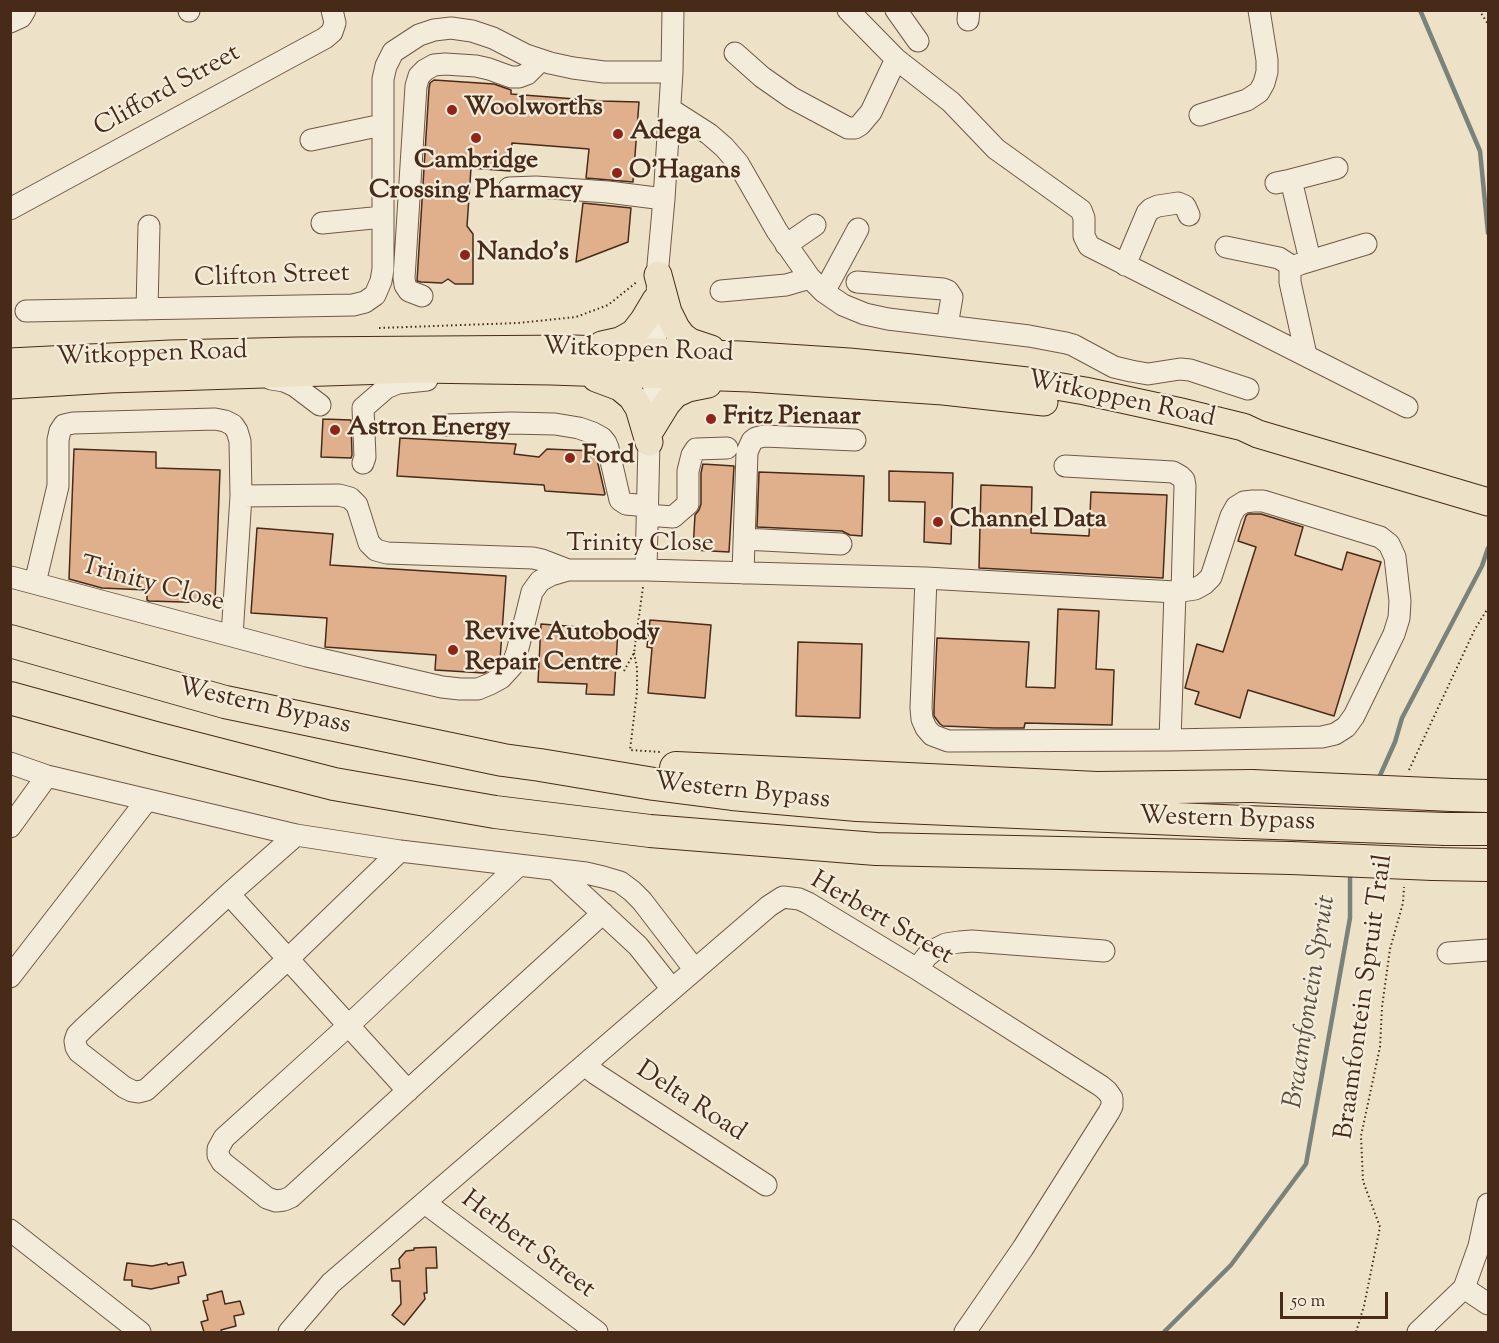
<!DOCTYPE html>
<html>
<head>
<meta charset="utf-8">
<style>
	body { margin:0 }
	#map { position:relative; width:1499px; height:1343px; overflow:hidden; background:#ede2c8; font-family:"Sorts Mill Goudy",serif }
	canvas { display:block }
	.frame { position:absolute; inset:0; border:12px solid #482a19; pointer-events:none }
	.scale { position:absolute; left:1280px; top:1292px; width:108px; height:27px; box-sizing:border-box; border:3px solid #482a19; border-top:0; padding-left:8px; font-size:18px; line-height:21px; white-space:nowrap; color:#482a19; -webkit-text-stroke:4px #f3ecdb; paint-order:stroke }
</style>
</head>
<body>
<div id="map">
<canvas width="1499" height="1343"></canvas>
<div class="frame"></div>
<div class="scale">50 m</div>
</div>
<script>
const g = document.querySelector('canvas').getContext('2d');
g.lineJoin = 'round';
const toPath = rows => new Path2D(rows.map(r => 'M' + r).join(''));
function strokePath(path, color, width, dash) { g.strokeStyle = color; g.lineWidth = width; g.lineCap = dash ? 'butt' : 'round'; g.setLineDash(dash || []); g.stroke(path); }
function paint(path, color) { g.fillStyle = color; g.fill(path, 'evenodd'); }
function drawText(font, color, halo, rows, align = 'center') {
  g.font = font + ' "Sorts Mill Goudy",serif'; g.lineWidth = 4.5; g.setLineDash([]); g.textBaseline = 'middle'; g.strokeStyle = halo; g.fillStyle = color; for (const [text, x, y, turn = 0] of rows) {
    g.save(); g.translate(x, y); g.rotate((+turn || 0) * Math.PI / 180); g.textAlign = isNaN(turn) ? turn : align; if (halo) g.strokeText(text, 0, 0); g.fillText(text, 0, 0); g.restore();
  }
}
strokePath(toPath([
	[1420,10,1480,151,1488,233],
	[1378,780,1395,742,1402,718,1482,566,1488,548],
	[1164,1332,1231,1265,1306,1164,1350,918,1350,873]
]), '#79827b', 4.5);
const building = toPath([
	[434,80,494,84,511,90,511,94,601,101,639,102,633,182,586,178,589,149,512,143,510,171,471,168,467,226,473,234,473,284,455,284,448,279,442,283,421,282,417,281,429,88,430,83,434,80],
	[583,203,631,208,628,242,576,262,583,203],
	[323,419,351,420,352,455,351,458,321,457,323,419],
	[400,438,516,444,514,454,539,457,547,449,595,451,605,494,604,495,545,491,544,485,397,476,400,438],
	[74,449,156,452,156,468,220,470,215,603,149,601,147,600,147,590,102,588,69,579,74,449],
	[703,464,734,466,729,552,693,550,695,515,699,510,701,504,701,473,703,464],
	[889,471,953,473,951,544,924,542,925,502,889,501,889,471],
	[759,472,864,476,862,536,850,535,842,531,757,527,759,472],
	[981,485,1032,487,1031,533,1089,536,1091,492,1167,495,1163,578,979,568,981,485],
	[1248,514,1261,514,1303,527,1295,555,1342,570,1347,552,1381,562,1334,716,1248,690,1240,718,1195,704,1199,692,1185,688,1197,644,1223,652,1256,547,1238,541,1246,516,1248,514],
	[257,528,333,534,330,565,506,576,500,660,493,668,484,673,435,670,436,655,325,647,327,618,251,613,257,528],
	[1058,609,1099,611,1096,669,1114,670,1112,725,1025,723,1024,728,994,728,943,726,940,724,934,716,934,708,937,638,1029,642,1026,687,1055,688,1058,609],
	[650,620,711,625,705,698,648,693,652,648,647,647,650,620],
	[541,624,618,630,614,695,586,694,587,684,538,682,541,624],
	[798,642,862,644,860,718,796,716,798,642],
	[436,1247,437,1268,426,1268,427,1293,424,1293,425,1299,404,1325,392,1315,401,1304,400,1281,392,1281,391,1269,400,1268,399,1259,406,1251,414,1250,414,1248,436,1247],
	[183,1262,186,1275,178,1277,179,1283,151,1289,132,1286,132,1280,124,1280,127,1263,152,1266,167,1263,168,1265,183,1262],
	[222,1291,225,1304,240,1301,244,1314,234,1316,236,1326,221,1330,222,1332,204,1332,201,1322,208,1320,203,1301,208,1300,207,1295,222,1291]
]);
paint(building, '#e0af8c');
strokePath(building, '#482a19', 1.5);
const minor = toPath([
	[848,10,896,59,951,102,996,149,1081,210,1084,218,1084,236,1089,246,1407,407],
	[896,10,918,41],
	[189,11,189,10],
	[968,20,969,10],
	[10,22,21,17,25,10],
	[735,53,762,77,792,98,848,128,855,128,860,125,871,112,896,59],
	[670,109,709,134,724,147,738,163,777,231,810,278,824,292,843,305,865,314,888,319,1029,336,1066,343,1073,345,1114,367,1131,371,1148,374,1180,369,1190,370,1248,389],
	[1200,115,1247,100,1259,92,1264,83,1267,72,1267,60,1259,10],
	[311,140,382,125],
	[1291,180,1337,168],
	[1276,183,1291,180,1310,260],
	[509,188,536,187,608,192,664,199],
	[10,209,325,38,332,32,335,23,332,10],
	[322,223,383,217],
	[786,245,815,225],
	[1226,247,1279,258,1293,267],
	[1125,265,1147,213,1151,209,1158,206,1178,203,1185,206,1189,215],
	[857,282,943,289,948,291,952,297,947,326],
	[721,291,786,285,810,278],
	[824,292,858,229],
	[422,296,409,291,405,285,404,278,416,86,419,76,425,70,434,65,445,64,476,66,489,69,511,77,519,77,527,74,541,60],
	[147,309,149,226],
	[26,311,353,305,365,302,375,295,381,281,383,269,383,79,386,66,393,52,419,35,434,30,451,28,472,31,493,38,526,55,550,63,573,68,604,72,672,72],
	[1306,355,1290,282,1290,271,1293,267,1300,264,1366,244],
	[271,379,284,381,295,386,320,405],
	[445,425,511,423,555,424,579,428,593,433,602,438,606,443,608,448,620,500,626,504,648,506],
	[363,463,365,457,363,408,386,388,398,383,427,380],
	[1065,466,1173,472,1180,476,1184,480,1185,486,1182,591],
	[241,496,339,495,350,498,357,505,369,543,376,550,387,553,533,558,542,560,568,570],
	[647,515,673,517,688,504,688,471,692,455,696,449,727,448],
	[744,539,841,544],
	[646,570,649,442,655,375,658,265,664,199,672,72,673,10],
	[743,573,747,452,752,441,756,438,764,436,855,440],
	[11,577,307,656,442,687,460,689,478,689,490,684,501,678,512,666,517,652,532,592,540,581,551,575,568,570,646,570,926,578,1175,592,1195,589,1204,584,1211,577,1214,568,1231,516,1236,507,1244,502,1253,501,1263,501,1380,537,1389,544,1395,557,1400,601,1399,618,1394,634,1354,716,1346,727,1335,734,1322,737,1170,740,948,741,932,735,926,728,922,719,921,708,926,578],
	[35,583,58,486,58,440,60,431,64,425,73,423,215,419,225,421,233,425,237,431,240,441,241,496,232,636],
	[1170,740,1175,592],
	[10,763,47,776,296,835,400,851,586,873,603,877,620,882,632,891,642,901,695,970],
	[10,827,47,776],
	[296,835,229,894,84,1028,77,1035,75,1041,76,1047,79,1052,124,1087,132,1091,138,1092,146,1090,288,959,400,851],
	[519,865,348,1026,224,1138,218,1149,218,1155,222,1162,267,1198,276,1201,284,1200,291,1197,603,913],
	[557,871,638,946,672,989],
	[229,894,408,1091],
	[1448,953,1488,950],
	[917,969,927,956,936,949,946,944,959,942,972,941,1104,951],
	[10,977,147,800],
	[585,1065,596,1074,766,1185],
	[425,1203,597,1332],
	[10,1230,140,1332],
	[1464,1288,1488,1304],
	[289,1332,331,1283,769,906,783,897,799,899,808,903,917,969,1101,1086,1107,1091,1112,1098,1112,1106,1109,1112,1023,1248,965,1332],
	[1418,1332,1464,1288,1479,1246,1488,1204]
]);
const major = toPath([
	[658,275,668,312,676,328,682,336,690,342,711,349],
	[602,345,620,341,634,333,644,320,656,300],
	[10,362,170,354,297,351,574,349,740,355,849,362,912,368,1027,381,1085,391,1181,412,1243,427,1258,434,1488,502],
	[596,378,620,387,632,397,639,408,649,442],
	[10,385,110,379,418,369,551,371,750,378,943,391,1044,402],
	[651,429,667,403,675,394,688,388,708,384]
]);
const highway = toPath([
	[10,641,225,702,503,760,540,765,654,784,732,794,857,805,1245,822],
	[10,698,155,738,334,784,495,812,650,831,876,849,1291,858],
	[676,768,1097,788,1252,786],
	[1452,795,1488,796],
	[1446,829,1488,829],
	[1433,864,1488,865]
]);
strokePath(minor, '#715845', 23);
strokePath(major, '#482a19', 29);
strokePath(highway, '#482a19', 34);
strokePath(toPath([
	[1479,10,1488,24],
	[379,328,518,323,576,317,608,305,638,281],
	[634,653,637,668,637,692,630,750,661,752],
	[624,671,634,653,643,587],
	[1409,770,1475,629,1488,608],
	[1356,1332,1364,1306,1380,1227,1363,1181,1361,1136,1380,1047,1382,1007,1390,949,1403,903,1404,887]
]), '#482a19', 2, [1.5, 3]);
strokePath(minor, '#f3ecdb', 21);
strokePath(major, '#ede2c8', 27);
strokePath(highway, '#ede2c8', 32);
const highwayBridge = toPath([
	[1252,786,1452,795],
	[1245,822,1446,829],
	[1291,858,1433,864]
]);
strokePath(highwayBridge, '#482a19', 34, []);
strokePath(highwayBridge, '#ede2c8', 32);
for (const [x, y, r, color] of [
	[452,110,6,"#8f2418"],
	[618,134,6,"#8f2418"],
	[476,138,6,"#8f2418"],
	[617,173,6,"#8f2418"],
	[465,255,6,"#8f2418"],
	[711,419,6,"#8f2418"],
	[335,430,6,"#8f2418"],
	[570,458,6,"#8f2418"],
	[938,522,6,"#8f2418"],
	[453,650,6,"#8f2418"]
]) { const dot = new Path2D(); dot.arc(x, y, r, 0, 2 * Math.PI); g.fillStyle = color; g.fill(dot); strokePath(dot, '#f3ecdb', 2); }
drawText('26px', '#482a19', '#f3ecdb', [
	["Clifford Street",168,92,-29],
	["Clifton Street",272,278,-2],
	["Witkoppen Road",638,352,2],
	["Witkoppen Road",152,356,-2],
	["Witkoppen Road",1121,401,12],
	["Trinity Close",640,546],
	["Trinity Close",152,586,15],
	["Western Bypass",264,708,13],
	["Western Bypass",742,793,6],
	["Western Bypass",1227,821,2],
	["Herbert Street",881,920,30],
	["Braamfontein Spruit Trail",1366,997,-82],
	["Delta Road",690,1103,33],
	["Herbert Street",527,1246,37]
]);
drawText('bold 26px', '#482a19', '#f3ecdb', [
	["Woolworths",464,110],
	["Adega",630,134],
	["Cambridge",476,163,"center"],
	["Crossing Pharmacy",476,193,"center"],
	["O'Hagans",629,173],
	["Nando's",477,255],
	["Fritz Pienaar",723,419],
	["Astron Energy",347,430],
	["Ford",582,458],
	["Channel Data",950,522],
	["Revive Autobody",465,635],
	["Repair Centre",465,665]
], 'left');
drawText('italic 27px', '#5c4f42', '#f3ecdb', [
	["Braamfontein Spruit",1312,1002,-81]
]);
</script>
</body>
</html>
